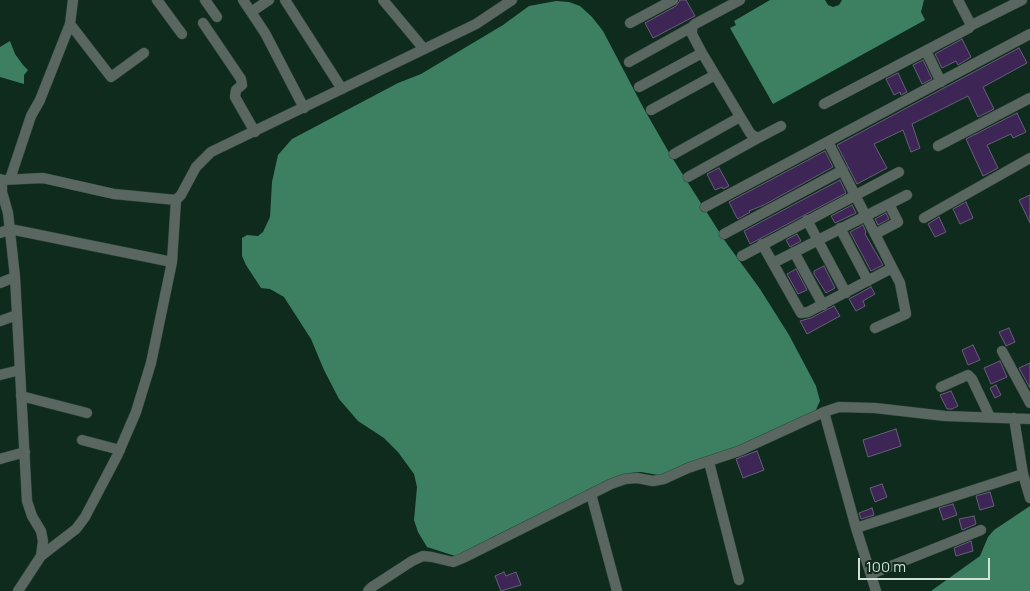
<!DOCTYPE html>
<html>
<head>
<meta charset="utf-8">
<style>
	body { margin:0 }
	#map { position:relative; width:1030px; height:591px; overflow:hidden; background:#0f2b1e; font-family:Manrope,sans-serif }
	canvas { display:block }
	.scale { position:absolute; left:858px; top:558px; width:132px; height:22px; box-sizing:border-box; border:2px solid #d1e1d8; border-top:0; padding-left:6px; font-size:15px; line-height:18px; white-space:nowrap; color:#d1e1d8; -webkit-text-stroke:4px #0f2b1e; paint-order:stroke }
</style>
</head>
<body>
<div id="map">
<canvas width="1030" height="591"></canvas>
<div class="scale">100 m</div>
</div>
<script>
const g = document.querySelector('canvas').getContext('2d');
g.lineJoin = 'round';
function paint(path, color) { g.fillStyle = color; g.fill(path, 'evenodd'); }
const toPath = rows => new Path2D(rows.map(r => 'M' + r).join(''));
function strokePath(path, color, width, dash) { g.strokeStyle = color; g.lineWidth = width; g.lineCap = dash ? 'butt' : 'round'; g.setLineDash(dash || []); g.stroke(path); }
paint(toPath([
	[770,0,825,0,828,5,833,7,839,5,842,0,924,0,921,12,925,20,773,104,730,28,736,25,734,21],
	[556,1,569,2,580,6,592,17,603,31,644,109,671,156,725,241,760,289,789,335,816,386,820,401,815,412,747,444,667,474,658,475,641,472,630,473,585,492,491,538,465,554,455,556,427,547,418,532,414,520,417,487,414,474,398,452,384,438,358,421,339,399,324,370,311,339,284,297,270,289,261,288,246,265,242,256,242,238,247,235,258,236,263,232,270,217,272,182,278,155,292,139,398,83,421,74,503,25,529,6],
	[10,41,15,54,23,65,28,70,24,75,24,84,0,77,0,47],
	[1030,506,1030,591,931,591,980,556,988,537,994,530]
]), '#3c8061');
const building = toPath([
	[680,0,686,0,695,16,653,38,645,23,676,6,680,0],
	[962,39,971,57,958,65,956,61,942,68,935,54,962,39],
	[1019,48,1027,63,983,87,994,109,978,117,968,96,912,124,920,148,911,152,903,130,874,144,887,168,857,184,837,145,1019,48],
	[923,60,932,79,922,84,913,65,923,60],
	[898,73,907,92,901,95,900,92,894,95,886,79,898,73],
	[1017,113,1026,132,1013,138,1011,134,987,145,998,168,983,176,966,139,1017,113],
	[825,151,833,167,764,205,749,211,750,212,738,219,737,218,729,202,825,151],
	[719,168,729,186,723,189,722,187,715,190,707,174,719,168],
	[840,180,846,193,750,244,744,231,840,180],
	[1030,195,1030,223,1019,200,1030,195],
	[966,202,973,218,960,224,953,209,966,202],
	[852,205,856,213,835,223,831,216,852,205],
	[886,213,889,219,878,225,875,219,886,213],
	[939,217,946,232,935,237,928,224,939,217],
	[863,225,866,232,865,234,883,265,871,271,850,232,863,225],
	[797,234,801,241,790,247,786,240,797,234],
	[824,266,835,288,826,293,814,274,814,271,824,266],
	[796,269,807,290,798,294,787,274,796,269],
	[871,287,875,294,863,301,865,306,856,311,849,299,871,287],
	[834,306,840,316,807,334,800,321,811,318,834,306],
	[1009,328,1015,342,1006,346,999,332,1009,328],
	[973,345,980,360,968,365,962,350,973,345],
	[1000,361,1007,377,991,384,984,368,1000,361],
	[1030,363,1030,388,1019,368,1030,363],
	[996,385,1001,395,995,398,990,388,996,385],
	[951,391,958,406,952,409,947,409,940,395,951,391],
	[896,429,901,446,868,457,863,440,896,429],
	[757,451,764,470,743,478,736,459,757,451],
	[882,484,887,497,875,502,870,488,882,484],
	[990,492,994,506,980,510,976,496,990,492],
	[953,504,957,515,943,520,939,508,953,504],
	[872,508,874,515,861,519,859,513,872,508],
	[974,516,976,524,962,530,959,519,974,516],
	[971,541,973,551,956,556,954,548,971,541],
	[504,572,506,576,516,572,521,585,501,591,495,576,504,572]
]);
paint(building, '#3d2656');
strokePath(building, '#695e77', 1);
const minor = toPath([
	[157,0,182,34],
	[205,0,217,17],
	[243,0,265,33,304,108],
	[285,0,342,89],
	[383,0,424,49],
	[740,0,695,24,692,27,692,34,702,53,750,133,755,137,760,137,781,126],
	[251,12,269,0],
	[203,23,241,79,242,85,236,90,235,97,255,132],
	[630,23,673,0],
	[70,24,111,77,144,53],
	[970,26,1022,0],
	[926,51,941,82],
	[629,62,692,27],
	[639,87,702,53],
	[824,104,969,28,971,25,958,0],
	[651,110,715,75],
	[828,142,900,283,906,314,875,328],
	[938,146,1030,98],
	[674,154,740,117],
	[688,177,760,137],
	[0,179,2,180,2,192,8,213,15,277,27,501,32,516,41,531,43,541,41,556,18,591],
	[10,179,31,116,40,100,70,24,73,0],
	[2,180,43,178,114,194,176,200,181,195,196,167,211,152,476,24,512,0],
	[705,207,1030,34],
	[924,218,1030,158],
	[807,220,846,293],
	[840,228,868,281],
	[0,233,10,229,172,262],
	[724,234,843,170],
	[875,234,898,222,889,204],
	[762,244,801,313,808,312,892,268],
	[794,252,823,305],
	[742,256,899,172],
	[773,263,907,195],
	[0,283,15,277],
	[0,321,17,315],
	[1002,351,1030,403],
	[0,375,20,370],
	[941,387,968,375,972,379,990,417],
	[21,396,87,413],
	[824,412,856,528,876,591],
	[1014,418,1023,474,1030,498],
	[82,440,120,450],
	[0,459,25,452],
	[709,462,739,580],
	[591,494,617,591],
	[856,528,1023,474],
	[41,556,76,529,85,517,117,456,136,412,151,363,172,262,176,200],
	[871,574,981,530],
	[368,591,372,587,412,561,423,556,432,557,453,562,463,558,611,484,625,479,637,478,653,481,664,479,688,468,739,451,824,412,839,407,875,408,945,416,1030,419]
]);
strokePath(minor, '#2e483c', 11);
strokePath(minor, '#5a6760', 10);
</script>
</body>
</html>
